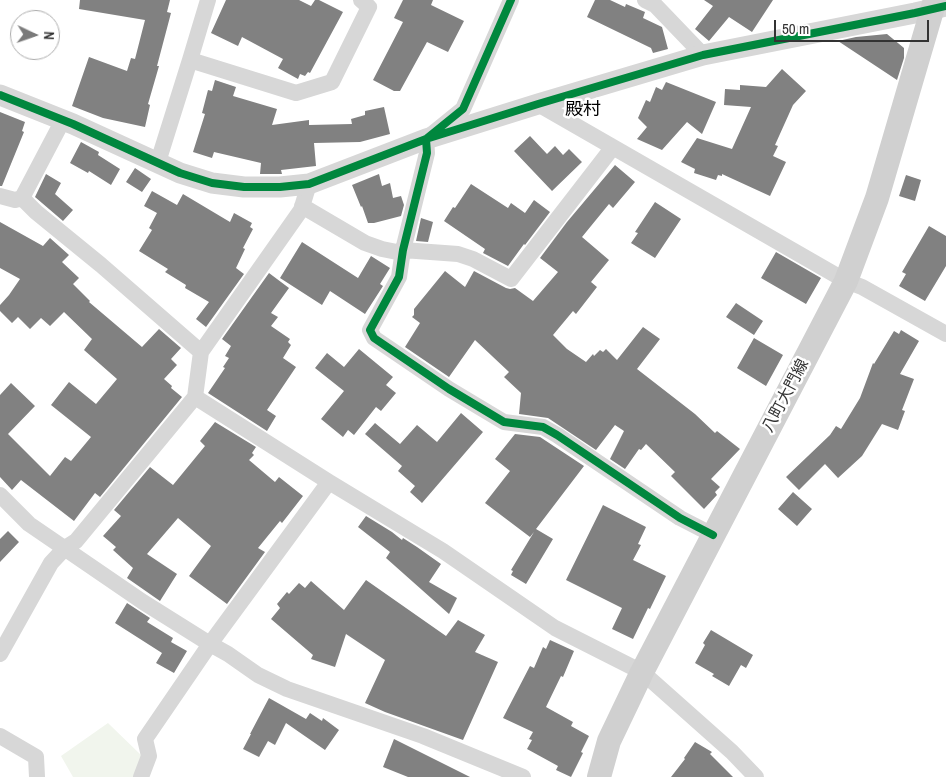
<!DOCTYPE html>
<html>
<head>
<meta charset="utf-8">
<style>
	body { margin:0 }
	#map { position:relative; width:946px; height:777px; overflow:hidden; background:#fff; font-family:"Archivo Narrow",sans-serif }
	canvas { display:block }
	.north { position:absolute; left:10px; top:10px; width:50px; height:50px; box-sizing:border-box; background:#fff; border:1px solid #adadad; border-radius:50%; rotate:93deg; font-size:14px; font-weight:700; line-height:20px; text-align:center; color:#333 }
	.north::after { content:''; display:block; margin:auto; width:18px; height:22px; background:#7a7a7a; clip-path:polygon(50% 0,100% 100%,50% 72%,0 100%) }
	.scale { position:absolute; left:774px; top:20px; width:155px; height:22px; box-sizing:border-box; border:2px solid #333; border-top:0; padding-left:6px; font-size:15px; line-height:18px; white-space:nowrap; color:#333; -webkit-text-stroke:4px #fff; paint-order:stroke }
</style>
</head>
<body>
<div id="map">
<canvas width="946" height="777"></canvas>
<div class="north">N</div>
<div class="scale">50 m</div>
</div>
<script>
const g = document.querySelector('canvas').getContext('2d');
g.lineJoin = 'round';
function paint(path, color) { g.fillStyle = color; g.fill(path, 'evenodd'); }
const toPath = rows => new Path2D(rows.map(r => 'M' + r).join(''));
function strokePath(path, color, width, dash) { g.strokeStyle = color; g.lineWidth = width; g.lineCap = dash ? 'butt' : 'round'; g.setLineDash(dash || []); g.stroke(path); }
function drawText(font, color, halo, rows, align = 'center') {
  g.font = font + ' "Archivo Narrow","Noto Sans JP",sans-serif'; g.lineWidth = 5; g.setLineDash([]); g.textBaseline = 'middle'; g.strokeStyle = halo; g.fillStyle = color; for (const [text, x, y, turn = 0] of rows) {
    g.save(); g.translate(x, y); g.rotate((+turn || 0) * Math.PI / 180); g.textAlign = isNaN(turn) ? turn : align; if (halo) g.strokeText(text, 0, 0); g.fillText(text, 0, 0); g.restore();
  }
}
paint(toPath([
	[108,723,142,756,133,777,73,777,61,756]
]), '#f1f5ed');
paint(toPath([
	[80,0,170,0,167,12,171,13,157,66,159,66,148,104,150,105,145,127,103,118,72,106,89,57,127,71,131,58,135,59,145,20,79,9],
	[226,0,299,0,311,6,315,0,319,0,343,12,310,73,308,72,305,76,300,74,298,79,278,68,283,59,242,37,238,46,211,33],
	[403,0,433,0,431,5,464,21,448,52,427,42,400,91,394,91,373,80,403,22,394,18],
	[595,0,610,0,625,7,626,4,645,12,643,18,662,27,668,49,653,53,651,48,587,17],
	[704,0,773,0,752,32,729,17,709,41,695,29,713,6],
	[887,34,904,48,904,58,897,80,838,41,856,37],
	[782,69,806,91,793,105,775,145,778,146,773,156,786,162,770,196,722,174,722,176,718,175,716,180,694,173,695,169,681,162,697,138,732,149,751,107,724,105,725,89,740,90,740,85,766,87],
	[215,80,236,87,233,96,277,109,272,125,309,120,309,125,352,124,351,119,365,115,365,111,384,107,390,134,360,142,314,143,316,166,281,170,282,174,260,174,261,163,214,152,212,158,193,152,205,114,202,113,208,90,212,91],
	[666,82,716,102,702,134,687,122,662,150,637,139,647,127,638,118,646,100,650,102,656,87,662,90],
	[0,112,25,122,22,131,24,132,2,186,0,186],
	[530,136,547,154,555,146,563,155,569,149,582,162,552,191,514,151],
	[81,142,99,152,98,155,120,169,111,185,89,171,88,173,70,163],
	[615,165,635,182,613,208,609,204,582,237,609,260,591,282,597,287,576,314,573,311,553,335,567,349,586,362,593,354,594,356,600,350,603,352,606,349,617,360,643,327,660,339,637,369,695,414,715,433,717,431,740,449,711,479,720,487,715,492,717,495,704,509,671,476,675,472,646,444,641,450,639,449,625,469,610,459,624,431,615,425,596,450,548,418,519,414,521,393,504,377,509,372,475,340,449,377,405,347,420,323,412,317,414,315,414,309,445,271,465,287,474,271,506,288,510,289,515,288,533,301,558,272,540,258,567,222],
	[135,168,151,179,142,192,126,182],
	[46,174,61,183,55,194,73,210,63,221,35,197],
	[379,174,382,186,390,183,393,198,401,196,404,205,401,216,374,223,368,223,362,206,361,207,352,185],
	[906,175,921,180,915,201,899,196],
	[471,184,508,208,511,203,525,213,534,200,550,212,525,245,524,244,508,266,483,253,485,249,444,221,453,207,455,208],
	[152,191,177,205,183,194,230,222,234,213,252,223,250,227,253,229,243,248,245,249,236,268,244,274,206,327,196,319,209,302,185,288,186,285,165,272,168,269,139,251,152,230,149,228,157,213,144,206],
	[655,202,681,219,655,258,631,243,638,233,635,232],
	[421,218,433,222,428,242,416,241],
	[0,222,43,246,50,238,69,255,62,262,79,278,73,284,90,301,89,302,142,347,159,329,181,348,171,359,177,365,164,379,172,386,171,388,182,397,100,497,95,493,74,521,21,480,12,490,0,477,0,395,11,383,35,406,8,434,50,476,65,457,71,461,91,437,51,405,69,382,96,404,117,379,84,350,92,339,64,312,50,326,41,318,30,329,18,317,12,323,0,311,0,305,9,295,20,279,0,268],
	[929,226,946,236,946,266,925,301,899,286,906,274,902,272],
	[302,242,358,278,371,256,390,268,380,284,383,286,365,314,330,291,322,305,280,278],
	[776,252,821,278,806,304,761,278],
	[269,273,289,288,271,313,278,317,271,326,290,339,288,342,291,345,283,358,296,367,267,410,276,416,267,431,208,393,225,368,223,367,229,358,225,356,231,346,222,339],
	[736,303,763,321,754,335,726,317],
	[901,330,919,341,900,374,914,379,902,410,905,411,898,430,882,424,862,456,838,478,825,464,799,490,786,477,830,435,836,426,841,429,860,398,873,363,874,364,894,331,899,334],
	[754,338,783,355,766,386,737,368],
	[359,349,393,377,386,385,396,393,381,411,376,407,354,435,348,430,343,437,321,419,344,391,315,368,327,353,344,367],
	[461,413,483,432,422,503,410,492,415,486,398,471,402,466,365,434,375,423,400,444,417,425,437,442],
	[215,422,256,447,252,453,254,455,249,460,275,482,279,477,303,496,282,523,280,521,258,548,265,552,227,604,189,576,211,546,178,518,147,554,177,574,160,601,127,578,133,568,113,550,116,547,103,536,121,516,114,510,150,467,173,485,205,446,200,441],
	[515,434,540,437,584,466,536,529,553,539,526,584,511,575,513,571,511,570,534,532,530,537,485,503,510,471,495,459],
	[793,492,812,509,797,526,778,509],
	[603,505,646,527,638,544,641,545,633,560,666,576,650,609,648,608,633,639,612,629,622,608,566,580],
	[366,516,392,532,402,540,403,538,417,547,441,564,429,582,457,598,449,614,386,558,390,552,358,527],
	[8,531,19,542,0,562,0,539],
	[366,580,446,636,458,620,485,635,475,652,498,662,463,740,385,712,365,703,385,660,346,634,335,667,311,659,313,655,271,619,280,608,277,604,287,592,289,594,299,583,305,588,311,581,344,610],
	[127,603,150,618,147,622,173,638,171,642,187,651,174,673,156,663,162,653,115,623],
	[711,630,753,655,746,668,741,665,729,686,712,676,714,674,695,663,705,645,703,643],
	[550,640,574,651,563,677,561,676,546,707,573,722,571,726,589,736,581,752,583,753,571,777,556,770,558,766,527,749,532,740,529,739,533,732,503,718,530,666,534,668,543,647,546,649],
	[269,698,306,719,310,713,322,721,323,718,339,730,325,750,286,723,275,745,268,741,259,757,243,749,251,734,250,734],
	[394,739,470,777,408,777,383,767],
	[695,742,712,752,710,754,733,777,671,777,685,759,684,758]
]), '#818181');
strokePath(toPath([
	[511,0,463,109,426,139,427,153,403,250,399,277,370,330,374,338,449,389,504,422,543,427,557,435,680,518,713,535],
	[645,0,655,5,703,55],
	[190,60,296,93,332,82,369,7,361,0],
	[538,104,846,281,862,287,946,334],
	[63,120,22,198,36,212,101,265,201,352],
	[158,162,190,60,208,0],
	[0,196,15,200,22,198],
	[302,206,365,243,382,249,402,253],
	[403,250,458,254,473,259,511,279,613,147],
	[195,397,329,482,443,551,555,628,642,672,732,752,756,777],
	[0,495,29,524,143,602,210,644,228,654,258,675,287,689,423,736,523,777],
	[0,654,51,563,65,548,76,541,195,397,201,352,301,210,309,184],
	[0,736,36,757,37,777],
	[141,777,149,756,145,739,210,644,329,482]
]), '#d7d7d7', 16);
strokePath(toPath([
	[0,95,73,124,180,173,212,183,244,187,280,187,309,184,426,139,538,104,703,55,915,13,946,6]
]), '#d7d7d7', 21);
strokePath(toPath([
	[599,777,609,741,642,672,846,281,877,198,935,0]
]), '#d0d0d0', 24);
strokePath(toPath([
	[511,0,463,109,426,139,427,153,403,250,399,277,370,330,374,338,449,389,504,422,543,427,557,435,680,518,713,535],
	[0,95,73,124,180,173,212,183,244,187,280,187,309,184,426,139,538,104,703,55,915,13,946,6]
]), '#00873e', 8);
drawText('16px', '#333', '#fff', [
	["八町大門線",786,396,-62]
]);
drawText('18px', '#000', '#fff', [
	["殿村",583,110]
]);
</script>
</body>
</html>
